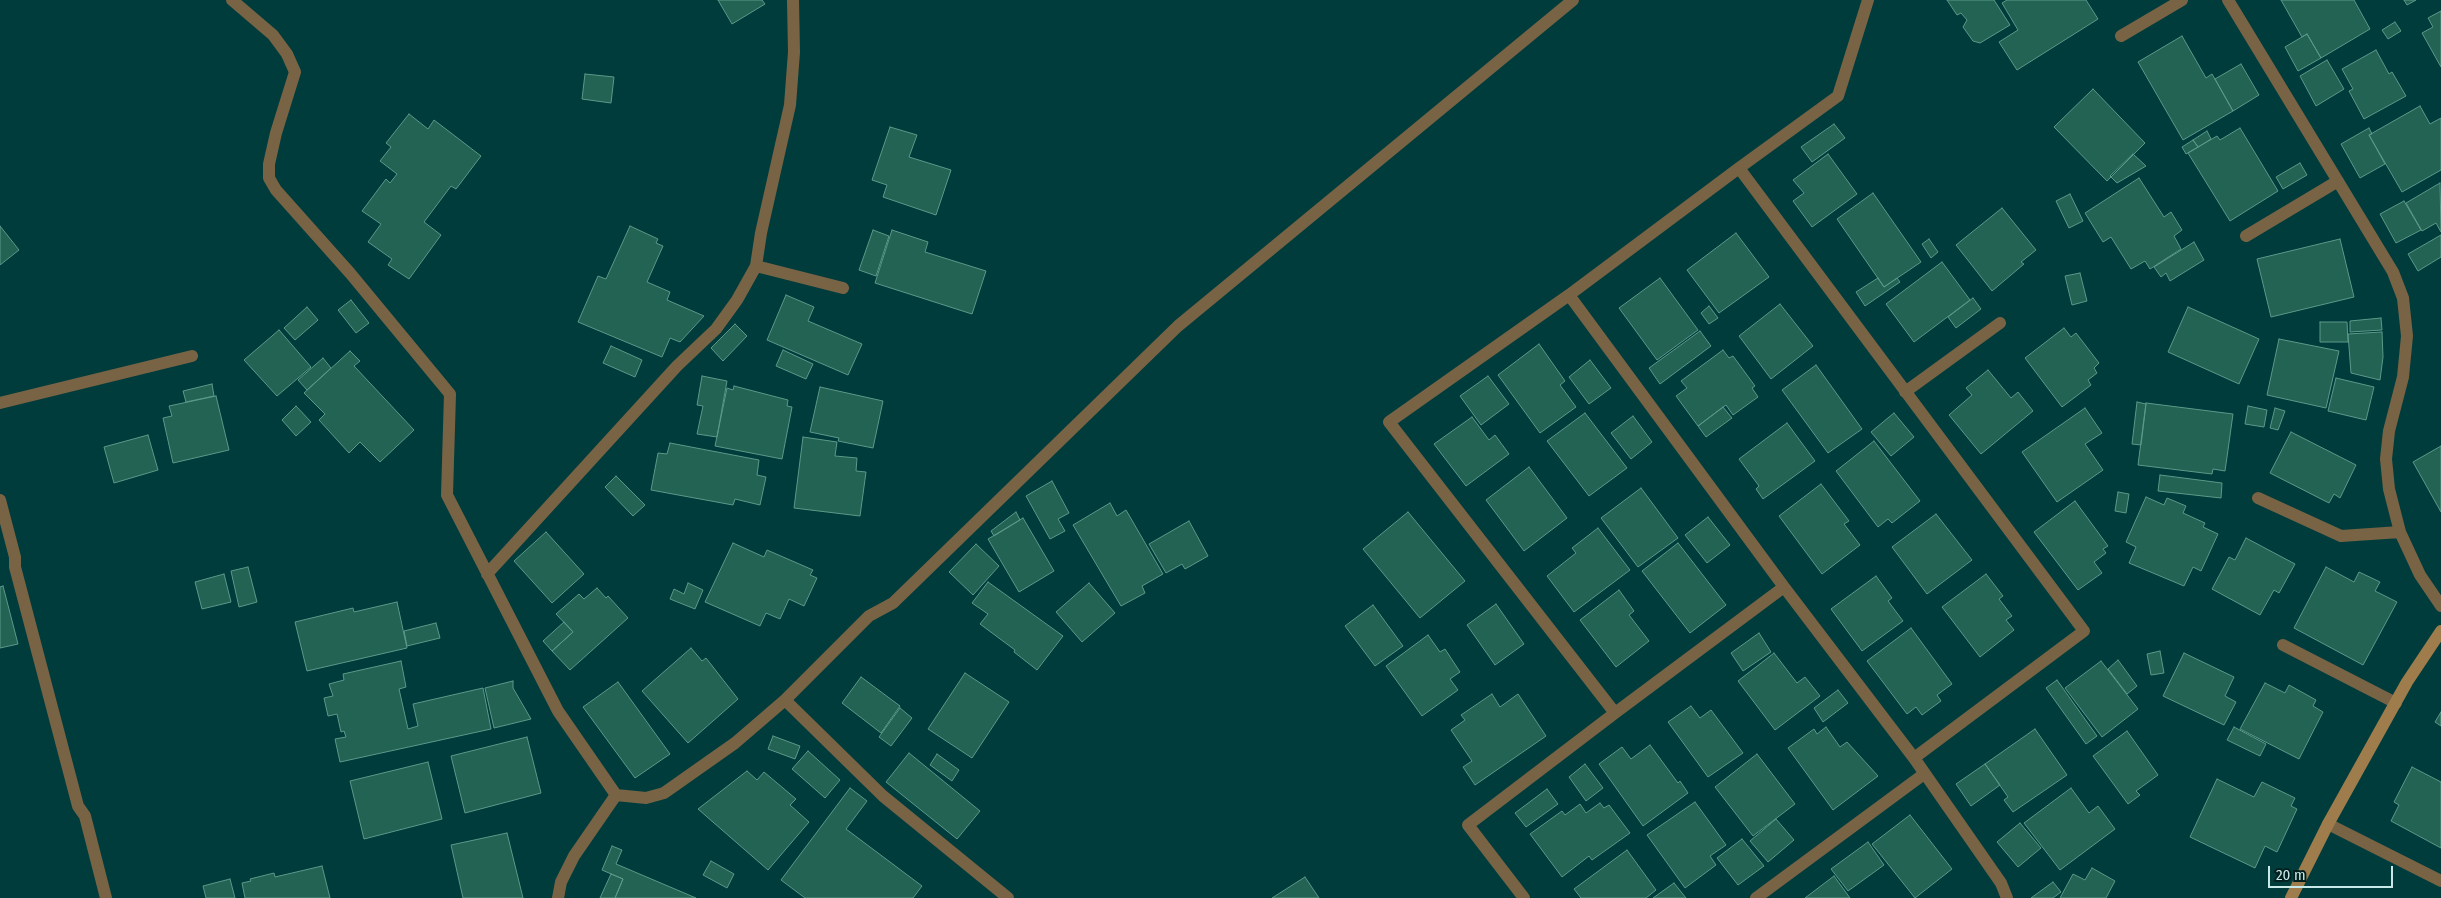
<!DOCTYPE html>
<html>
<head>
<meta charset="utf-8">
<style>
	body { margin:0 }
	#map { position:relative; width:2441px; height:898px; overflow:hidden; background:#003c3c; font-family:"Fira Sans Condensed",sans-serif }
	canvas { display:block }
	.scale { position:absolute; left:2268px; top:866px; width:125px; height:22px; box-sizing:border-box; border:2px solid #c8e9e8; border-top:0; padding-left:6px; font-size:15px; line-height:18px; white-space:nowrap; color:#c8e9e8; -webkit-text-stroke:4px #032020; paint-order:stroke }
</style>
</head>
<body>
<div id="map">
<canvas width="2441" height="898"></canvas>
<div class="scale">20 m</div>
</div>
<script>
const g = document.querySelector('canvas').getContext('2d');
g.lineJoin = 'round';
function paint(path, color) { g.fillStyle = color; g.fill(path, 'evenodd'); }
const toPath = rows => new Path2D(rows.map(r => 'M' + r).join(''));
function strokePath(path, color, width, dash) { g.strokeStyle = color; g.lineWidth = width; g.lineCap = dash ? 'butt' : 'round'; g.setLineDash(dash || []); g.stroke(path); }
const building = toPath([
	[718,0,762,0,765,4,732,24,718,0],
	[1947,0,1994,0,2010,25,1980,43,1973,41,1963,27,1967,20,1961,13,1957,15,1947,0],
	[2007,0,2086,0,2098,19,2017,70,1999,42,2018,30,2002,3,2007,0],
	[2281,0,2354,0,2370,29,2321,58,2307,34,2302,37,2281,0],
	[2404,0,2416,0,2407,5,2404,0],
	[2441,11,2441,67,2422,33,2433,27,2428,18,2441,11],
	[2395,22,2401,31,2388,39,2382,30,2395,22],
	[2307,34,2321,58,2298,71,2285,47,2307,34],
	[2182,36,2206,78,2212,74,2233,111,2183,140,2138,62,2182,36],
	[2376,50,2389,74,2392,72,2406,96,2364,119,2349,91,2353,89,2342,69,2376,50],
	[2327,60,2344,89,2316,106,2300,76,2327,60],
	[2241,64,2259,95,2233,111,2215,79,2241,64],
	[585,74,614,77,611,103,582,99,585,74],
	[2093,89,2145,143,2107,181,2054,127,2093,89],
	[2420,106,2430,124,2441,118,2441,170,2402,192,2369,135,2420,106],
	[409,114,428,129,434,120,481,156,456,189,451,186,424,222,441,235,409,279,388,265,392,259,368,242,381,224,362,211,386,179,390,183,397,174,380,161,391,147,386,143,409,114],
	[1834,124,1845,138,1812,162,1801,147,1834,124],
	[890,127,917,135,909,157,951,170,936,215,883,197,887,185,872,180,890,127],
	[2240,128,2278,191,2230,221,2188,153,2217,136,2220,140,2240,128],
	[2369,128,2372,134,2369,135,2385,164,2360,178,2341,144,2369,128],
	[2207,131,2211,139,2198,147,2193,140,2207,131],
	[2193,140,2198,147,2186,154,2182,147,2193,140],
	[1828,154,1857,194,1812,227,1793,201,1804,193,1793,180,1828,154],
	[2133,154,2146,166,2117,183,2110,176,2133,154],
	[2300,163,2307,175,2283,189,2276,177,2300,163],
	[2139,178,2164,217,2171,212,2182,230,2174,236,2181,249,2150,269,2145,261,2131,269,2111,237,2103,242,2085,213,2139,178],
	[2440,183,2441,232,2436,223,2422,231,2406,203,2440,183],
	[1873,193,1921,262,1884,287,1837,219,1873,193],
	[2070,194,2083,221,2069,228,2056,201,2070,194],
	[2404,201,2421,230,2396,243,2380,214,2404,201],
	[2002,208,2036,250,2021,262,2024,264,1992,291,1956,245,2002,208],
	[0,226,19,250,0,265,0,226],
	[630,226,658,239,656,243,663,246,647,282,670,292,667,300,704,316,680,342,670,338,662,357,578,322,598,276,606,279,630,226],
	[873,230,889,236,876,276,859,270,873,230],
	[892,230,928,242,925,252,986,271,972,314,875,283,892,230],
	[1736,233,1769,277,1719,313,1687,270,1736,233],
	[2441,235,2441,257,2418,271,2408,254,2441,235],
	[1929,239,1938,252,1931,258,1922,244,1929,239],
	[2340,239,2354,297,2271,317,2257,259,2340,239],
	[2194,242,2204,260,2170,281,2166,273,2161,277,2154,267,2194,242],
	[1942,262,1970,300,1914,342,1886,304,1942,262],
	[2080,273,2087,301,2072,305,2065,276,2080,273],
	[1660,278,1698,330,1657,360,1619,308,1660,278],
	[1878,278,1884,287,1897,278,1900,282,1865,306,1856,292,1878,278],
	[786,295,814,307,808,321,862,344,848,375,767,340,786,295],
	[1973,298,1981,309,1956,328,1948,317,1973,298],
	[351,300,369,323,356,333,338,310,351,300],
	[1780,304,1813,346,1771,379,1739,336,1780,304],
	[1709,306,1718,318,1709,324,1701,313,1709,306],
	[307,307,318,320,295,340,284,328,307,307],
	[2188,307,2259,339,2239,384,2168,352,2188,307],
	[2381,318,2382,330,2350,332,2350,321,2381,318],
	[2320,322,2347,322,2348,342,2320,342,2320,322],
	[735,324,747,336,723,361,711,348,735,324],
	[2064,328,2071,337,2076,333,2099,363,2094,368,2097,373,2088,380,2091,385,2062,407,2025,358,2064,328],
	[279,330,311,367,277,396,244,360,279,330],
	[1700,331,1711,346,1660,384,1649,368,1700,331],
	[2382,332,2383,357,2380,380,2351,373,2348,334,2382,332],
	[2279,339,2339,351,2326,408,2267,395,2279,339],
	[1539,344,1565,381,1560,385,1576,407,1540,433,1498,375,1539,344],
	[611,346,642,360,635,377,603,363,611,346],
	[783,350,813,364,806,379,776,366,783,350],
	[1723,350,1729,358,1733,356,1755,386,1752,388,1758,397,1733,415,1726,405,1698,426,1676,396,1687,388,1681,381,1723,350],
	[350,351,360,361,354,366,414,430,380,462,360,442,349,453,319,420,325,414,304,393,350,351],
	[323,358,331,368,307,390,298,380,323,358],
	[1590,360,1611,388,1589,404,1569,377,1590,360],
	[1816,365,1862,429,1828,453,1782,390,1816,365],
	[1988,370,2011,398,2018,392,2033,411,1981,454,1949,415,1972,395,1966,388,1988,370],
	[702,376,727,381,717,437,697,434,703,406,697,405,702,376],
	[1488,376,1509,404,1481,425,1460,396,1488,376],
	[2336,378,2374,387,2366,420,2328,411,2336,378],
	[212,384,214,396,186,402,183,391,212,384],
	[734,386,788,400,787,406,792,407,782,459,715,446,727,388,733,390,734,386],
	[820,387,883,401,873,448,838,441,839,438,810,432,820,387],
	[216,396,229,450,173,463,163,418,172,416,169,406,216,396],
	[2137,402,2146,404,2141,445,2132,444,2137,402],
	[2146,403,2233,414,2225,471,2213,469,2212,474,2138,465,2146,403],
	[296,406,311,422,296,436,282,420,296,406],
	[2248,406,2267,410,2264,427,2245,424,2248,406],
	[1723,407,1732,418,1706,437,1698,426,1723,407],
	[2085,408,2102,433,2085,444,2103,470,2057,502,2022,452,2085,408],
	[2275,408,2285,411,2278,430,2270,428,2275,408],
	[1585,413,1627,468,1589,496,1547,441,1585,413],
	[1894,413,1914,437,1891,456,1871,432,1894,413],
	[1633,416,1652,442,1631,459,1611,433,1633,416],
	[1472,417,1489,440,1495,435,1509,454,1466,486,1434,444,1472,417],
	[1787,423,1815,461,1763,499,1756,489,1759,486,1739,459,1787,423],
	[2291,432,2356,465,2340,498,2334,494,2329,503,2270,473,2291,432],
	[148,435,158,470,114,483,104,447,148,435],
	[803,437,837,442,835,456,857,458,856,471,866,472,860,516,794,508,803,437],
	[1874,441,1920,501,1892,523,1888,519,1878,527,1836,471,1874,441],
	[670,443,759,460,757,475,766,477,760,505,735,499,733,505,651,490,658,453,667,454,670,443],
	[2441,446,2441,512,2413,462,2441,446],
	[1529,467,1567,518,1524,551,1486,500,1529,467],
	[2160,475,2222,483,2221,498,2158,491,2160,475],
	[616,476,645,505,633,516,605,487,616,476],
	[1052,481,1069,513,1058,519,1065,531,1050,539,1026,496,1052,481],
	[1821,484,1849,521,1844,524,1860,545,1822,574,1779,516,1821,484],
	[1641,488,1678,538,1638,567,1601,518,1641,488],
	[2118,492,2129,494,2126,513,2115,511,2118,492],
	[2146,497,2164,505,2167,498,2186,506,2183,513,2205,523,2203,527,2218,534,2201,571,2193,567,2184,586,2129,563,2136,547,2126,542,2146,497],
	[2075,501,2108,546,2103,549,2106,553,2094,562,2102,573,2078,590,2034,532,2075,501],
	[1110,503,1117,516,1126,510,1163,574,1142,586,1145,593,1121,606,1073,525,1110,503],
	[1016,512,1020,520,994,536,991,531,1016,512],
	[1408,512,1465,581,1420,618,1363,549,1408,512],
	[1936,514,1972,560,1927,594,1892,547,1936,514],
	[1708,517,1730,545,1707,563,1685,535,1708,517],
	[1023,518,1054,571,1019,592,988,539,1023,518],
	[1189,521,1208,556,1185,569,1182,564,1166,573,1149,544,1189,521],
	[1598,528,1630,570,1574,612,1547,576,1576,553,1572,548,1598,528],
	[546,532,584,574,552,603,514,561,546,532],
	[2246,538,2295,564,2279,593,2274,590,2260,615,2212,589,2229,557,2235,560,2246,538],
	[733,543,764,557,767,550,813,570,810,575,817,578,804,606,789,599,780,619,766,613,760,626,705,602,733,543],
	[1678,543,1726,605,1690,633,1642,571,1678,543],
	[976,544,999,566,973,595,949,572,976,544],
	[248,567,257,602,239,607,231,571,248,567],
	[2326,567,2354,582,2359,572,2380,582,2375,591,2397,602,2363,665,2294,628,2326,567],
	[224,574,231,602,202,609,195,582,224,574],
	[1986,574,2003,596,1999,599,2012,616,2006,620,2014,630,1980,657,1942,607,1986,574],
	[1876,576,1892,598,1888,601,1903,621,1862,651,1831,609,1876,576],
	[988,582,1063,636,1037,670,1014,652,1015,650,980,624,988,614,972,603,988,582],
	[688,583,703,590,695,609,670,599,674,589,684,594,688,583],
	[1089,583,1115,613,1082,642,1056,612,1089,583],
	[3,586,18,644,0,648,0,587,3,586],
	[597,588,606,598,608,596,628,618,570,670,552,651,573,632,556,614,579,594,584,599,597,588],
	[1619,590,1634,611,1629,615,1649,641,1616,667,1580,620,1619,590],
	[397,602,407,648,307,671,295,622,353,608,354,612,397,602],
	[1496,604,1524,644,1495,665,1467,625,1496,604],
	[1373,605,1403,646,1375,666,1345,626,1373,605],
	[564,622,573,632,552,651,543,641,564,622],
	[436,623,440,638,407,646,404,631,436,623],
	[1911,628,1952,684,1937,695,1941,701,1922,715,1916,707,1907,714,1867,661,1911,628],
	[1759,633,1771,652,1743,671,1731,653,1759,633],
	[1428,635,1440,652,1445,649,1460,672,1450,679,1458,690,1422,716,1386,666,1428,635],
	[691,648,702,661,706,658,738,699,688,743,642,691,691,648],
	[2160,651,2164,673,2151,675,2147,654,2160,651],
	[1774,653,1797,683,1805,677,1820,696,1775,730,1738,681,1774,653],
	[2184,653,2234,677,2225,696,2236,702,2224,725,2163,696,2184,653],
	[2118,660,2137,686,2127,694,2108,669,2118,660],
	[401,661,406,687,399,689,408,729,418,726,413,704,483,688,491,729,340,762,335,739,346,737,344,731,341,732,337,714,328,716,324,698,333,696,329,684,344,680,343,674,401,661],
	[2101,661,2138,709,2102,737,2065,688,2101,661],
	[965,673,1009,702,972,758,928,729,965,673],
	[861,677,900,706,881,733,842,703,861,677],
	[2057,680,2097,736,2086,744,2046,688,2057,680],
	[513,681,513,688,531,719,494,728,485,688,513,681],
	[618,682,670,754,635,778,583,707,618,682],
	[2265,683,2285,693,2289,685,2316,700,2313,706,2323,712,2299,759,2240,729,2265,683],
	[1838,690,1848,703,1823,722,1814,708,1838,690],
	[1492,694,1500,707,1518,694,1546,736,1475,785,1463,767,1472,761,1451,730,1465,720,1461,715,1492,694],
	[1691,706,1700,718,1711,710,1743,753,1708,777,1668,722,1691,706],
	[900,708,912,718,891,746,879,737,900,708],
	[2441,712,2441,726,2435,722,2441,712],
	[1826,727,1840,747,1847,742,1878,776,1833,810,1788,748,1814,729,1817,734,1826,727],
	[2234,727,2266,744,2260,756,2227,740,2234,727],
	[2035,729,2067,775,2013,812,2004,800,2008,797,1985,764,2035,729],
	[2127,731,2158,775,2136,791,2140,795,2128,804,2093,756,2127,731],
	[773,736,800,746,795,759,768,749,773,736],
	[527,737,541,793,465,813,451,756,527,737],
	[1650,745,1678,783,1680,781,1688,793,1643,826,1599,764,1622,747,1631,759,1650,745],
	[808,751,840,780,825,798,792,769,808,751],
	[909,753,980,811,957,839,886,782,909,753],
	[937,754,959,770,952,781,930,765,937,754],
	[1757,754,1795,804,1753,836,1715,787,1757,754],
	[428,762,442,819,364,839,350,781,428,762],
	[1585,764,1603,788,1586,801,1569,777,1585,764],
	[1985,764,2000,785,1971,806,1956,784,1985,764],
	[2412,767,2441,782,2441,848,2391,821,2399,805,2394,802,2412,767],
	[747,771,757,780,764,772,796,799,790,805,809,822,768,870,698,809,747,771],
	[2217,779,2254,797,2262,782,2295,798,2291,806,2297,809,2277,852,2265,846,2255,868,2190,837,2217,779],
	[850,788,867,801,846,829,922,886,913,898,805,898,781,880,850,788],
	[2071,788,2089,813,2098,806,2115,829,2060,870,2024,823,2071,788],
	[1547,789,1558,804,1526,827,1515,813,1547,789],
	[1695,802,1726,845,1710,856,1716,865,1685,888,1647,835,1695,802],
	[1600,803,1604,808,1609,805,1630,833,1592,860,1589,856,1562,877,1530,834,1562,811,1565,815,1580,804,1586,813,1600,803],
	[1910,815,1952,869,1915,898,1872,844,1910,815],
	[1776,819,1794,840,1768,862,1750,841,1776,819],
	[2020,823,2041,848,2018,867,1997,842,2020,823],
	[507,833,523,898,463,898,451,845,507,833],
	[1742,839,1764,866,1738,885,1717,858,1742,839],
	[1868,842,1884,865,1848,891,1831,869,1868,842],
	[612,846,622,850,616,864,696,898,615,898,623,879,602,870,612,846],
	[1627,850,1656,890,1646,898,1581,898,1574,889,1627,850],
	[711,861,734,874,727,888,703,875,711,861],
	[322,866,330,898,245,898,242,883,251,881,250,879,274,873,275,877,322,866],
	[2092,868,2115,881,2106,898,2060,898,2073,874,2085,880,2092,868],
	[611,874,623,879,615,898,600,898,611,874],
	[1834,876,1850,898,1805,898,1834,876],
	[1305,877,1319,898,1272,898,1305,877],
	[230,879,235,898,206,898,203,886,230,879],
	[2053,882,2061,892,2053,898,2031,898,2053,882],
	[1674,883,1686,898,1653,898,1674,883]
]);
paint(building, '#236354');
strokePath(building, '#5b9989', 1);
strokePath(toPath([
	[232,0,273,35,287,54,295,72,276,133,269,164,269,178,276,190,350,273,450,394,447,495,558,711,616,795],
	[2228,0,2393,272,2403,298,2407,336,2403,377,2389,431,2386,459,2389,489,2400,532,2420,575,2441,606],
	[2121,36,2182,0],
	[1739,168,1838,96,1868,0],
	[2246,236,2338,181],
	[756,266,843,288],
	[1569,295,1784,587,1914,758,2001,883,2007,898],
	[1905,392,2000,323],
	[0,403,192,356],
	[2258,498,2341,536,2400,532],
	[0,500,15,557,15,567,78,806,85,816,106,898],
	[487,574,677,366,716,329,737,300,756,266,761,233,790,105,794,52,793,0],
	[1784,587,1615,713,1389,422,1569,295,1739,168,2084,631,1914,758],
	[2283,645,2396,703],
	[785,700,883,796,1008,898],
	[2328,824,2441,881],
	[558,898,561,882,574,856,616,795,646,798,664,793,735,743,785,700,869,616,893,603,1178,326,1573,0],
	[1524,898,1468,825,1615,713],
	[1756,898,1924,774]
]), '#786345', 12);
strokePath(toPath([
	[2291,898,2328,824,2407,682,2441,631]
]), '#9e7c4b', 12);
</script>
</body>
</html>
